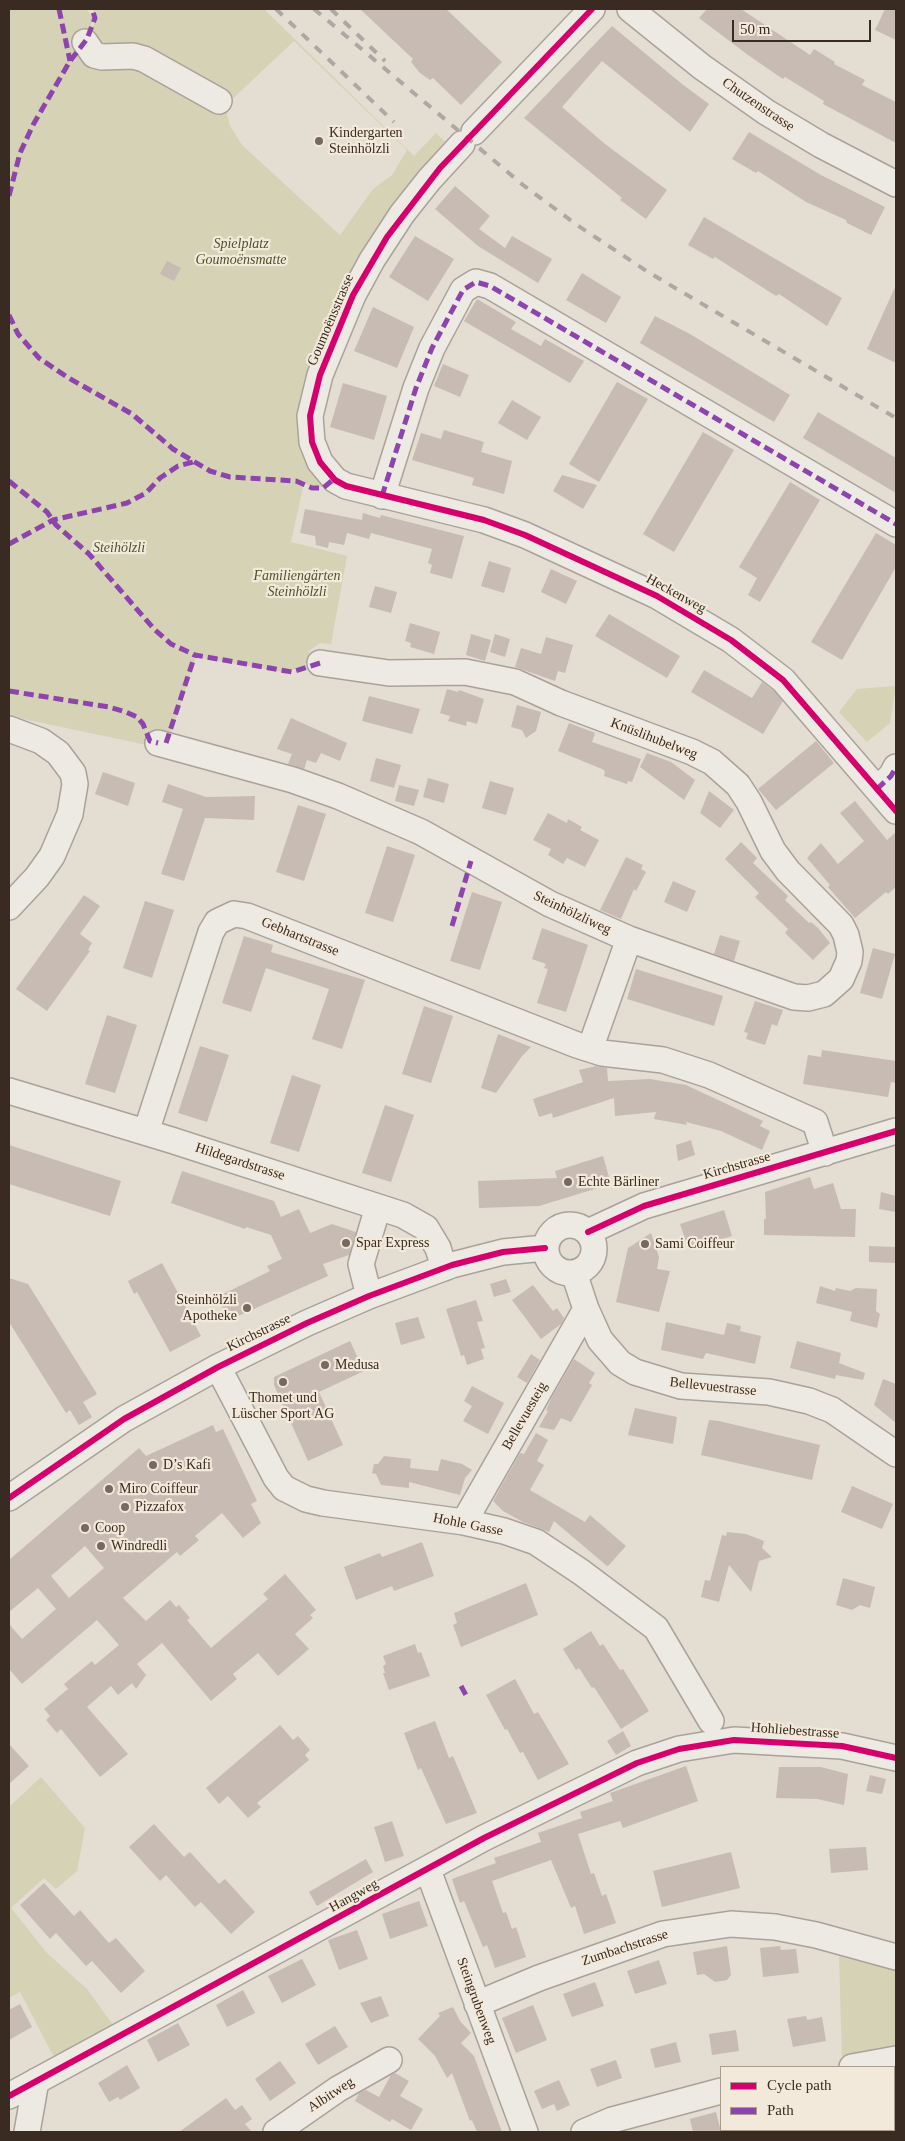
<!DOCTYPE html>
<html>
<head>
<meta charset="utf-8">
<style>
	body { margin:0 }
	#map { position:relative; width:905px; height:2141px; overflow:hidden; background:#e4ddd2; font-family:"Times New Roman",serif }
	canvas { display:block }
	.frame { position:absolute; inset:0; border:10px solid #392b22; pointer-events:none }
	.legend { position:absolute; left:720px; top:2066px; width:175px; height:65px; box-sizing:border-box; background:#f3e9da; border:1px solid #a99d90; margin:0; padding:6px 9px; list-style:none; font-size:15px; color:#392b22 }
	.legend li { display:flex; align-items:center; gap:10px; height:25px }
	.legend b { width:25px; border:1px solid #a99d90 }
	.scale { position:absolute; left:732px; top:20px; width:139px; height:22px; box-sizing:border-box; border:2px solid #392b22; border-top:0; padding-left:6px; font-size:15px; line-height:18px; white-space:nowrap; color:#392b22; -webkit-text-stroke:4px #f3e9da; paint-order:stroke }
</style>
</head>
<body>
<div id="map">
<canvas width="905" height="2141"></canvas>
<div class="frame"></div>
<ul class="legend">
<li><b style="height:6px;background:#d6006c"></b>Cycle path</li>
<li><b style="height:6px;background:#8e44ad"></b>Path</li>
</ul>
<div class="scale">50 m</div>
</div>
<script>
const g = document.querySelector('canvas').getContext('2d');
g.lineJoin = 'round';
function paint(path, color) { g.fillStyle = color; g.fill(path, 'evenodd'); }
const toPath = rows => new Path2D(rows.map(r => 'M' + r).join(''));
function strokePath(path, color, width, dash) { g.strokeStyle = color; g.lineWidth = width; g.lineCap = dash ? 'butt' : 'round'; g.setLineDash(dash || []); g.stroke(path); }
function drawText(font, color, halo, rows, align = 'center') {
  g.font = font + ' "Times New Roman",serif'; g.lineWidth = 4.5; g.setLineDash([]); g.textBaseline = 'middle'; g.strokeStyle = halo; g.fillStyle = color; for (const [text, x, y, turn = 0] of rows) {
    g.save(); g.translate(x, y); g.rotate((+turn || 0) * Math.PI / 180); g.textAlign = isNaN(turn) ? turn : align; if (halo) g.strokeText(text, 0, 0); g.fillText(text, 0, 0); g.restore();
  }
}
paint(toPath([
	[9,9,86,9,94,18,84,41,74,53,75,55,88,39,93,27,96,18,93,9,264,9,414,156,436,133,450,146,423,176,313,396,329,483,323,487,312,487,304,483,291,542,347,556,331,644,320,643,310,650,305,665,291,670,289,673,196,657,166,749,9,716],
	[294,41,407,150,392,175,373,189,340,235,242,145,230,126,225,106],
	[896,686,890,723,867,742,839,712,857,689],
	[41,1777,85,1828,77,1871,56,1889,44,1878,11,1908,47,1953,87,1989,116,2029,56,2061,20,1992,9,1998,9,1807],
	[839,1956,896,1970,896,2049,842,2059]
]), '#d5d2b6');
paint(toPath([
	[360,9,446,9,502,62,461,105,433,78,430,80,420,73,411,62,413,59],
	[707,9,741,9,810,55,814,49,835,62,834,64,865,80,862,85,896,102,896,143,823,104,824,101,785,77,783,79,748,55,699,18],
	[885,9,896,9,896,40,875,30],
	[612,26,682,84,709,104,690,132,602,61,562,107,605,144,667,190,646,219,620,200,622,198,524,118],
	[749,132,821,175,885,207,871,235,847,223,846,220,806,202,758,171,756,173,732,159],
	[455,186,490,216,479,229,505,248,512,236,552,259,538,283,478,246,435,209],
	[704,217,842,298,827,326,779,294,776,296,715,257,713,259,688,245],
	[415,236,454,259,428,301,389,277],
	[167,261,181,268,174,281,160,274],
	[582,273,621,297,606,323,566,300],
	[896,285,896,363,867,349],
	[477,299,516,322,511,329,541,346,545,339,584,361,570,383,464,321],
	[373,307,414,327,397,368,354,351],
	[655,316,690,334,790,395,774,422,640,343],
	[443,364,469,375,460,397,434,386],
	[617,382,648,399,599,482,569,464],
	[343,383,387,396,374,440,330,427],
	[512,400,541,417,527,440,498,423],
	[818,412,896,458,896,493,803,438],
	[444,430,484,442,481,452,512,461,504,494,472,485,474,478,412,460,421,433,441,439],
	[703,432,734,450,674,552,643,534],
	[562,475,597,485,583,509,553,491],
	[790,482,820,500,760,602,748,595,757,578,739,567],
	[305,509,362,520,363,513,380,518,381,515,464,536,452,579,430,573,432,565,428,563,432,549,371,533,369,539,347,533,344,545,329,542,328,548,316,545,315,536,300,533],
	[876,533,896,545,896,567,842,660,811,642],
	[489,561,511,568,504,593,481,586],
	[551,569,577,581,566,604,541,592],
	[375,586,397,592,391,613,369,607],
	[609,614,680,656,667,678,595,636],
	[410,623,440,632,434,654,410,647,411,643,405,641],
	[471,634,491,640,485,661,466,655],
	[495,634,510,639,505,657,490,652],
	[546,637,573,645,565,673,558,671,555,681,515,667,521,648,541,654],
	[704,670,752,698,762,682,773,690,783,701,763,734,691,692],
	[447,689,458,692,459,690,484,699,477,724,467,721,466,726,448,721,450,716,440,713],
	[369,696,420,709,412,734,362,721],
	[517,705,541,712,536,731,526,738,522,730,511,727],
	[291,718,347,743,340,761,321,753,316,763,307,760,304,769,288,764,292,754,277,749],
	[569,723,595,733,592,742,641,759,632,782,628,781,627,784,604,776,605,771,602,769,558,751],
	[816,741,834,763,776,810,758,789],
	[647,753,671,762,695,780,684,800,640,767],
	[376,758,401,765,394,788,370,781],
	[103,772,135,783,128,806,95,794],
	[428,778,449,784,444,803,423,797],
	[490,781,514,788,506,815,482,808],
	[168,784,206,797,255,796,254,820,205,818,184,881,161,874,183,809,162,802],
	[399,785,419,790,414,806,395,801],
	[709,791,734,810,720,828,700,813],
	[855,801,887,840,896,832,896,887,888,894,886,892,855,918,828,887,830,885,807,858,821,843,838,864,864,841,840,813],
	[298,805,326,814,304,881,276,872],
	[548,813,567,823,568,819,582,827,580,830,599,840,585,867,567,858,563,864,548,855,551,849,533,840],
	[741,842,757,858,753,863,788,896,785,900,809,923,811,922,818,928,830,943,813,960,785,933,788,929,755,897,759,893,725,859],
	[387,846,415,855,393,922,365,913],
	[626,857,643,865,641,869,646,872,636,891,634,889,621,919,600,910],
	[673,881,696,891,687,912,664,902],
	[472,892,502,902,480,970,450,961],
	[84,895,100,906,80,934,92,943,88,950,90,951,47,1011,16,989],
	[145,901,174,910,152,978,123,968],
	[542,928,588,945,566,1012,537,1003,548,969,544,968,546,964,532,959],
	[720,935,740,941,734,961,714,954],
	[244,936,273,945,271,952,365,980,342,1049,312,1039,329,989,266,968,251,1012,222,1003],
	[873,948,895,954,882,999,860,993],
	[636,969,723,996,714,1026,627,999],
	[755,1001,783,1010,777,1026,772,1024,765,1045,746,1039,748,1033,744,1032],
	[424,1006,453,1016,431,1083,402,1074],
	[107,1015,137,1025,115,1093,85,1084],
	[498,1034,531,1047,522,1056,496,1093,481,1088],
	[200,1046,229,1055,207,1122,178,1113],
	[822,1050,896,1061,896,1083,891,1082,888,1097,803,1084,808,1055,821,1057],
	[596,1066,607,1068,608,1081,650,1079,686,1085,763,1121,760,1126,770,1131,762,1150,721,1131,686,1122,687,1125,654,1119,656,1112,615,1116,614,1098,553,1118,552,1113,539,1117,533,1099,583,1082,579,1070],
	[292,1075,321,1085,299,1152,270,1143],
	[385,1105,414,1115,391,1182,362,1173],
	[691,1140,695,1155,678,1161,676,1145],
	[9,1145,121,1181,110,1216,9,1184],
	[603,1156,611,1184,539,1206,479,1208,478,1181,557,1178,555,1171],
	[182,1171,274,1201,281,1217,299,1209,310,1233,332,1224,356,1232,349,1255,323,1264,328,1276,229,1320,217,1297,270,1271,267,1266,282,1259,271,1235,246,1227,245,1229,171,1203],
	[810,1177,814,1189,833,1183,841,1209,856,1209,855,1237,764,1235,764,1219,766,1219,765,1192],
	[881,1192,896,1196,896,1212,879,1209],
	[724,1210,732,1236,689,1250,680,1224],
	[651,1233,659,1257,657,1269,670,1271,659,1312,616,1302,628,1248],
	[869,1246,896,1247,896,1263,869,1262],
	[162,1263,201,1336,170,1352,137,1292,134,1294,128,1281],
	[9,1278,28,1284,97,1394,83,1402,92,1417,79,1425,70,1410,66,1413,9,1322],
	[506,1279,511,1292,494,1297,490,1284],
	[533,1285,553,1311,557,1308,564,1318,561,1324,541,1339,512,1300],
	[820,1286,835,1291,836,1288,850,1291,856,1288,877,1289,876,1311,880,1314,877,1328,850,1321,852,1312,816,1303],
	[476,1300,483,1321,477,1322,485,1348,481,1349,484,1359,467,1365,464,1355,461,1356,446,1309],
	[418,1317,425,1338,401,1345,395,1323],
	[666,1322,724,1335,727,1323,741,1326,740,1331,761,1336,755,1364,706,1353,703,1359,661,1350],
	[350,1341,364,1371,319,1392,343,1445,308,1461,274,1385,274,1377],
	[797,1341,841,1353,839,1363,865,1373,863,1380,836,1375,835,1379,790,1368],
	[531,1354,540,1360,527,1383,517,1377],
	[574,1359,595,1373,589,1383,592,1385,571,1422,561,1418,554,1430,539,1427,548,1411,546,1410,552,1397],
	[883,1379,896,1384,896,1423,874,1405],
	[472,1386,504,1403,488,1434,463,1421,472,1406,464,1401],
	[635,1408,677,1417,673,1444,628,1435],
	[709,1420,719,1421,820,1445,812,1480,701,1455],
	[213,1425,216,1432,223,1429,257,1501,251,1504,261,1523,243,1538,222,1513,195,1536,199,1540,180,1556,177,1552,123,1598,146,1621,170,1600,176,1607,179,1605,190,1618,187,1620,211,1648,268,1599,263,1594,285,1574,316,1610,310,1615,313,1618,295,1634,309,1649,278,1676,258,1653,233,1674,237,1679,211,1701,162,1643,137,1664,146,1675,136,1689,132,1683,118,1695,111,1686,87,1707,128,1754,100,1777,61,1729,57,1733,46,1720,50,1716,44,1709,68,1689,64,1684,92,1661,95,1665,119,1645,97,1620,22,1684,9,1669,9,1624,22,1639,56,1609,38,1588,9,1612,9,1560,139,1448,146,1456],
	[85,1546,104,1568,69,1598,51,1576],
	[536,1433,548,1440,537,1461,544,1465,530,1490,585,1522,590,1515,626,1546,609,1565,607,1566,554,1521,549,1532,523,1522,503,1511,493,1501,520,1453,524,1454],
	[384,1456,411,1459,410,1468,438,1471,441,1459,462,1464,472,1470,465,1478,460,1495,409,1482,409,1488,381,1485,376,1474,372,1473,374,1464,378,1464],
	[852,1486,893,1504,882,1529,841,1512],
	[727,1532,746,1534,764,1541,762,1548,772,1557,759,1561,751,1592,729,1565,719,1602,701,1597,705,1580,710,1581,722,1535,726,1536],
	[422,1542,434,1576,394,1591,392,1586,356,1600,344,1567,380,1553,382,1557],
	[843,1578,875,1587,870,1608,860,1605,852,1610,836,1605],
	[526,1583,538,1615,461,1647,453,1625,457,1623,454,1613],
	[591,1631,600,1646,603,1644,620,1670,623,1669,649,1711,621,1729,594,1687,592,1688,579,1668,576,1670,563,1649],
	[415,1644,418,1653,421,1652,430,1676,389,1690,383,1673,385,1673,383,1666,386,1664,383,1656],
	[515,1679,534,1714,538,1712,569,1764,538,1780,523,1752,520,1753,507,1729,505,1730,486,1695],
	[435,1721,449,1758,453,1756,477,1813,446,1824,421,1768,418,1770,404,1733],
	[280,1725,293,1740,298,1736,310,1750,305,1755,309,1760,257,1803,261,1807,248,1818,228,1796,219,1804,206,1788],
	[623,1731,631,1746,616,1755,607,1741],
	[9,1744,29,1766,9,1784],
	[686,1766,698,1801,623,1828,620,1821,578,1834,591,1874,594,1873,602,1896,606,1894,616,1923,584,1934,575,1906,571,1908,551,1860,492,1881,503,1913,506,1912,512,1929,516,1927,526,1957,495,1968,487,1945,483,1947,464,1901,460,1903,452,1879,496,1863,494,1858,541,1842,538,1833,582,1818,580,1812,613,1801,610,1793],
	[779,1767,821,1767,848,1774,844,1805,817,1799,776,1798],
	[870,1775,886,1779,882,1794,866,1791],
	[392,1821,404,1856,385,1862,374,1827],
	[154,1824,184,1857,190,1852,219,1884,225,1879,255,1912,231,1934,201,1902,195,1907,166,1875,160,1881,129,1847],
	[866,1847,868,1870,831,1873,829,1849],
	[731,1852,740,1888,662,1907,653,1871],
	[366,1859,373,1872,317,1906,309,1892],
	[44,1883,74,1916,80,1910,109,1943,116,1938,145,1971,121,1993,92,1961,86,1966,56,1933,50,1939,20,1905],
	[419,1901,428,1926,390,1939,382,1914],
	[357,1930,368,1959,339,1970,328,1940],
	[727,1946,731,1975,727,1980,715,1982,704,1974,697,1975,693,1952],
	[780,1946,781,1950,796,1949,799,1973,763,1977,760,1948],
	[302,1959,316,1985,282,2003,268,1976],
	[659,1960,667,1984,635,1994,627,1971],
	[595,1982,604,2006,572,2017,563,1994],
	[243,1990,255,2013,227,2027,216,2005],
	[381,1996,389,2016,371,2023,360,2003],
	[20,2004,32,2027,9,2040,9,2010],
	[533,2005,547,2040,516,2053,502,2018],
	[453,2007,460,2021,471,2033,461,2043,474,2056,502,2132,477,2132,472,2120,470,2121,452,2073,447,2078,435,2056,418,2039,440,2016,438,2013],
	[806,2016,807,2020,822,2017,826,2041,793,2047,787,2019],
	[178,2023,190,2045,158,2062,147,2040],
	[335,2026,348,2047,318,2065,305,2044],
	[736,2030,739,2051,712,2055,709,2034],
	[676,2042,681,2062,655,2068,650,2049],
	[616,2060,622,2078,597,2087,590,2069],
	[280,2061,296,2083,270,2101,255,2079],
	[127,2065,140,2088,120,2100,118,2097,109,2102,98,2083],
	[395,2073,409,2081,400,2096,423,2109,411,2130,392,2119,390,2122,355,2101,359,2093,366,2090,379,2097,391,2075],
	[559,2080,570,2105,557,2111,554,2104,542,2109,534,2091],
	[226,2098,235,2110,242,2105,252,2119,245,2124,252,2132,179,2132],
	[716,2112,721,2132,693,2132,690,2119]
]), '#c8bbb3');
const minor = toPath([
	[630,9,702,67,766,112,821,145,896,184],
	[85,42,94,55,102,57,133,56,144,59,219,101],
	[474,132,592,9],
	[462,144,429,180,402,214,372,260,353,295,320,375,310,416,312,442,320,462,335,480,346,486,484,520,525,535,657,596,731,640,783,680,896,811],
	[382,496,416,388,432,348,463,290,476,282,490,286,896,524],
	[320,663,389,673,465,672,515,682,561,703,692,752,712,762,738,785,749,802,773,851,788,871,841,925,846,935,850,952,849,961,841,979,824,994,808,998,794,997,629,939],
	[9,729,41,741,58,753,73,773,75,784,70,814,52,856,37,877,9,907],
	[158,743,293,780,338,796,421,832,550,904,629,939,590,1049],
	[877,789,891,776,896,767],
	[9,1091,171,1140,403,1215,426,1228,438,1248,444,1268],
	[146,1132,211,932,217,922,234,914,247,916,577,1045,602,1053,663,1060,709,1075,815,1122,825,1153],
	'546 1249a24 24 0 1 1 48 0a24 24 0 1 1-48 0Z',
	[588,1232,644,1206,896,1131],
	[574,1273,586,1309,600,1340,620,1363,635,1372,681,1386,769,1392,809,1401,832,1410,896,1454],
	[369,1296,361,1264,378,1207],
	[218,1367,276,1478,284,1488,306,1499,323,1503,464,1522,504,1531,536,1542,581,1572,656,1628,711,1721],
	[9,1498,124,1419,218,1367,307,1323,369,1296,452,1265,503,1252,545,1248],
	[464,1522,586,1309],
	[428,1870,525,2132],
	[477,2004,539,1978,663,1934,731,1924,775,1927,816,1935,896,1957],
	[852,2067,896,2059],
	[9,2096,484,1838,637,1763,679,1749,734,1740,842,1746,896,1758],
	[27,2132,36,2081],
	[276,2132,338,2089,389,2060],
	[584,2132,612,2120,721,2091]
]);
strokePath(minor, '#aaa29a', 28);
strokePath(minor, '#ede9e3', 25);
strokePath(toPath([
	[276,9,394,122],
	[314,9,523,185,577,225,648,272,896,418],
	[331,9,385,61]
]), '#ada8a3', 4, [9, 9]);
strokePath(toPath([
	[59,9,70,61],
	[9,196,20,153,33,125,70,61,87,39,95,18,92,9],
	[9,315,18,334,39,358,67,377,132,414,173,449,210,471,230,477,296,481,312,488,323,488,334,479],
	[9,481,47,512,56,525,89,554,154,629,171,644,195,655,292,672,320,663],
	[382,496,416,388,432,348,463,290,476,282,490,286,896,524],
	[9,544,53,520,127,503,146,493,160,478,178,466,193,462],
	[9,691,109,707,126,712,137,717,143,724,150,741,158,743],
	[166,743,195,655],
	[877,789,891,776,896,767],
	[452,926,471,861],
	[461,1686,467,1697]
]), '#8e44ad', 5, [10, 5]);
strokePath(toPath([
	[592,9,440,168,387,237,353,295,320,375,310,416,312,442,320,462,335,480,346,486,484,520,525,535,657,596,731,640,783,680,896,811],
	[588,1232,644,1206,896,1131],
	[9,1498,124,1419,218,1367,307,1323,369,1296,452,1265,503,1252,545,1248],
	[9,2096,484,1838,637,1763,679,1749,734,1740,842,1746,896,1758]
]), '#d6006c', 6);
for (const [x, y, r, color] of [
	[319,141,5,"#756960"],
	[568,1182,5,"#756960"],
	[346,1243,5,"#756960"],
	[645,1244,5,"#756960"],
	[247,1308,5,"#756960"],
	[325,1365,5,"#756960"],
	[283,1382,5,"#756960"],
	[153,1465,5,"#756960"],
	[109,1489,5,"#756960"],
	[125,1507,5,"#756960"],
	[85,1528,5,"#756960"],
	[101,1546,5,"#756960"]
]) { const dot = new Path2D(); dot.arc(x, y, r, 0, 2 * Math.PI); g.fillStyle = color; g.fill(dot); strokePath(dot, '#f3e9da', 2); }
drawText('14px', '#392b22', '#f3e9da', [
	["Chutzenstrasse",758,105,34],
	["Goumoënsstrasse",331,320,-67],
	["Heckenweg",676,594,29],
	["Knüslihubelweg",654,739,21],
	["Steinhölzliweg",572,913,25],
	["Gebhartstrasse",300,937,22],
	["Hildegardstrasse",240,1162,18],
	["Kirchstrasse",737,1166,-16],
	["Kirchstrasse",259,1333,-26],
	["Bellevuestrasse",713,1387,6],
	["Bellevuesteig",525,1416,-60],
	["Hohle Gasse",468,1525,11],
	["Hohliebestrasse",795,1731,4],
	["Hangweg",354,1896,-29],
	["Zumbachstrasse",625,1948,-18],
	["Steingrubenweg",476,2001,70],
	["Albitweg",331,2095,-33]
]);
drawText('14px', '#392b22', '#f3e9da', [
	["Kindergarten",329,133],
	["Steinhölzli",329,149],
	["Echte Bärliner",578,1182],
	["Spar Express",356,1243],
	["Sami Coiffeur",655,1244],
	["Steinhölzli",237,1300,"right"],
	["Apotheke",237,1316,"right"],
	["Medusa",335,1365],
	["Thomet und",283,1398,"center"],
	["Lüscher Sport AG",283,1414,"center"],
	["D’s Kafi",163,1465],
	["Miro Coiffeur",119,1489],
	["Pizzafox",135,1507],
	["Coop",95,1528],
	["Windredli",111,1546]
], 'left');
drawText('italic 14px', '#4e532b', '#f3e9da', [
	["Spielplatz",241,244],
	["Goumoënsmatte",241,260],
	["Steihölzli",119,548],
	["Familiengärten",297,576],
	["Steinhölzli",297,592]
]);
</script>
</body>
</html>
